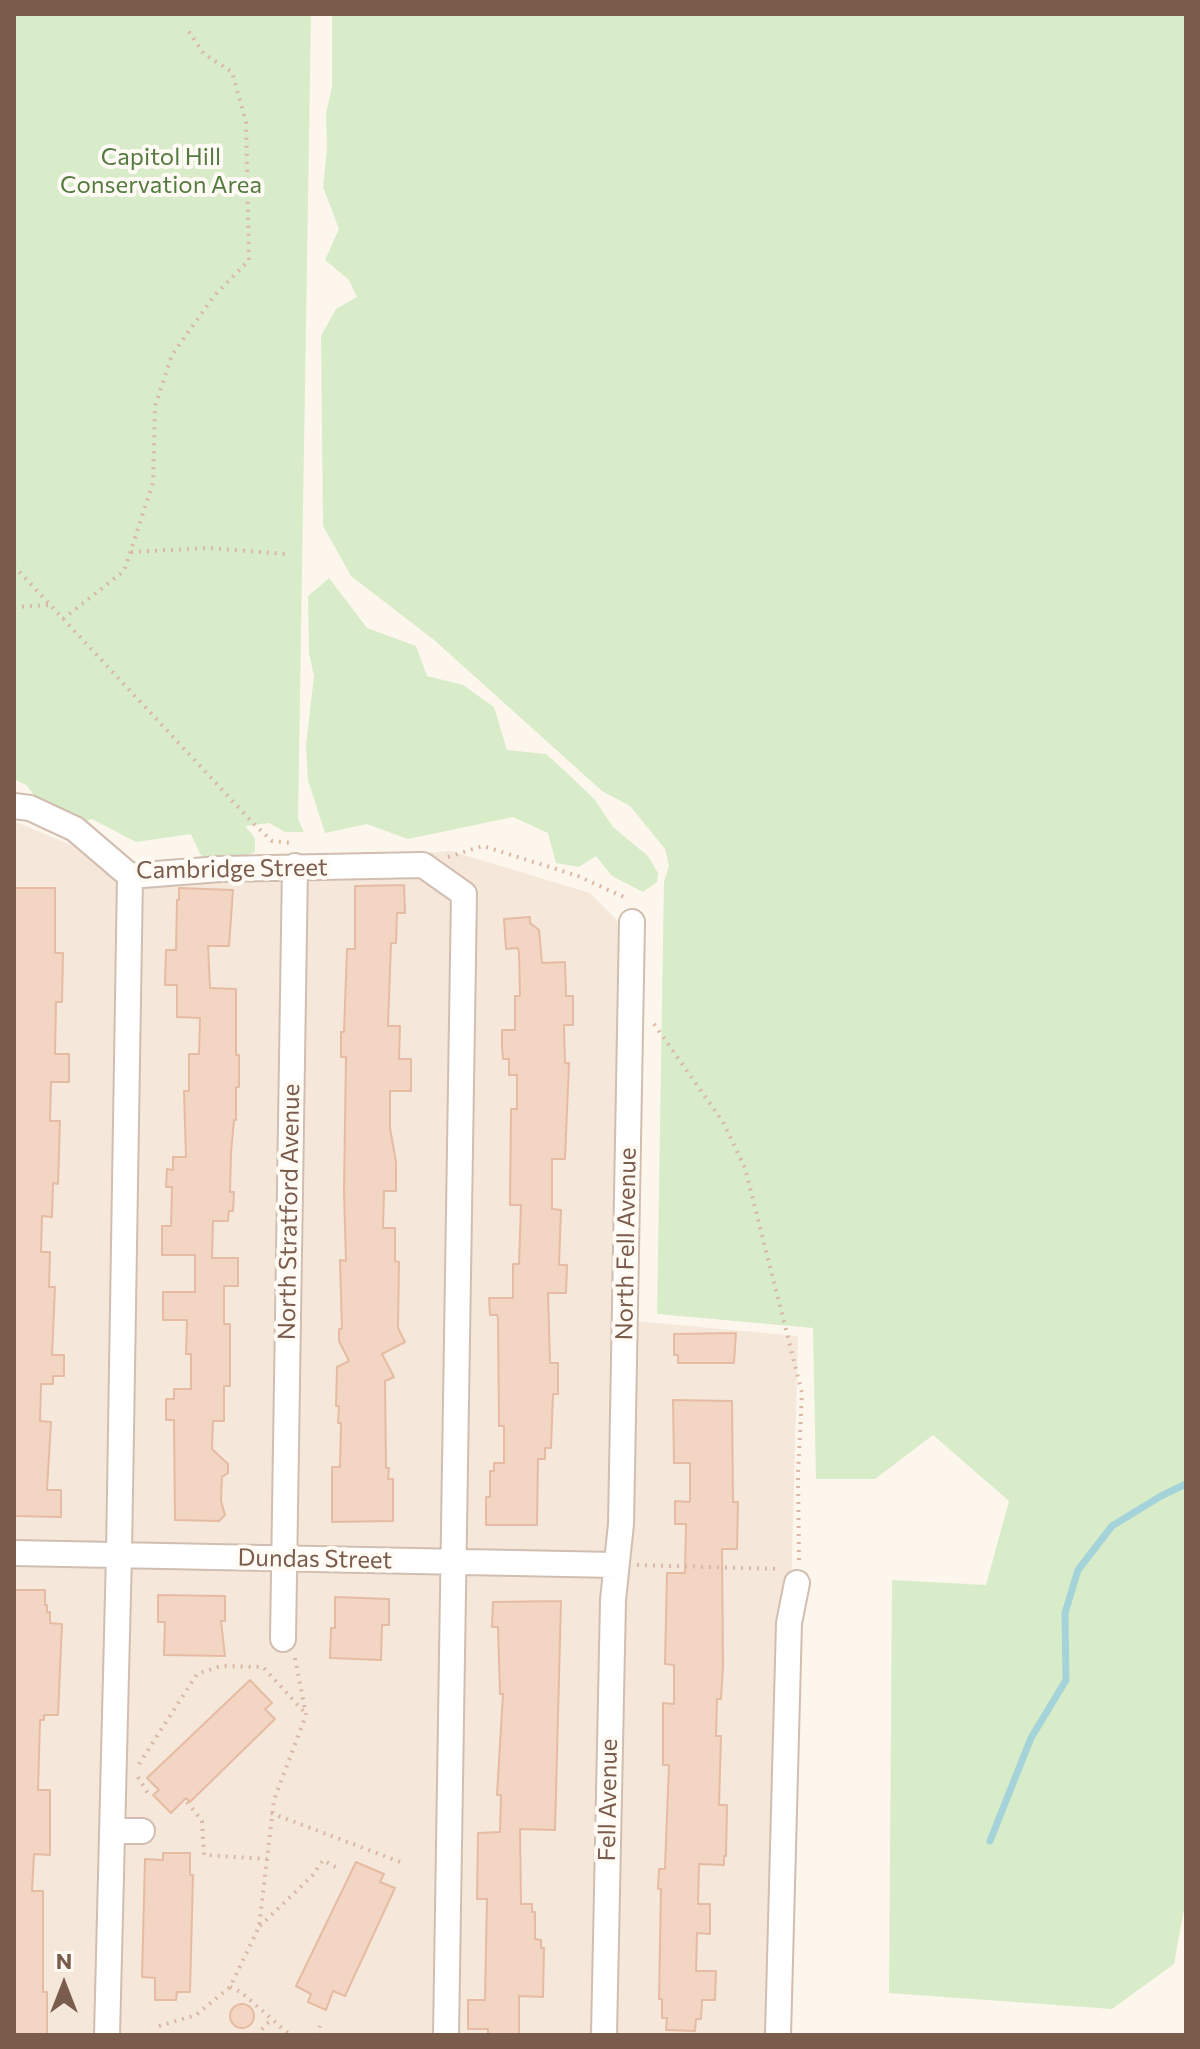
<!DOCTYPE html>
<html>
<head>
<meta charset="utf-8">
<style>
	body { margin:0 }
	#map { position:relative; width:1200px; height:2049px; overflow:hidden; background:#fdf6ec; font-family:Commissioner,sans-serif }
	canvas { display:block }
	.frame { position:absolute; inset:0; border:16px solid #7a5c4d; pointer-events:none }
	.north { position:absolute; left:24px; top:1945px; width:80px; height:80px; -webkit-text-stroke:6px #fffaf3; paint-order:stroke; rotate:0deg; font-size:22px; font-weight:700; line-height:32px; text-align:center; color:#7a5c4d }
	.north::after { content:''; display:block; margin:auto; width:28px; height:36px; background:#7a5c4d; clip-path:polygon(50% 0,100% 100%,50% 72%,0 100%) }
</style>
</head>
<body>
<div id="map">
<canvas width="1200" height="2049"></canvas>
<div class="frame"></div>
<div class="north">N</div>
</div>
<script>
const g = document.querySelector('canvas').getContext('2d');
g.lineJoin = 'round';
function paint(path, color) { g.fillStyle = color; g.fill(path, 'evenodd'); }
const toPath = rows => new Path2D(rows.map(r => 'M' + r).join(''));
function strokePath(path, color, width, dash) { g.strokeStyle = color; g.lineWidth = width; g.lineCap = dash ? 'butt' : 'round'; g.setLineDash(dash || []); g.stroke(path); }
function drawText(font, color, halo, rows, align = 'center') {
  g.font = font + ' Commissioner,sans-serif'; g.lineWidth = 8; g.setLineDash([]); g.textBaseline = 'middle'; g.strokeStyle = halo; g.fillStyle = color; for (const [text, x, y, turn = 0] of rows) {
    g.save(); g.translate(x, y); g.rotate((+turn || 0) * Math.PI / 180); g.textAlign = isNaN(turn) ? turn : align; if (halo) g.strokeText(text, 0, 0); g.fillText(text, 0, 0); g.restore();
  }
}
paint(toPath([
	[14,821,137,873,451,851,590,893,634,938,623,1320,798,1336,779,2035,14,2035]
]), '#f5e8da');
paint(toPath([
	[14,14,311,14,298,819,304,832,285,832,269,823,245,826,255,838,255,852,232,861,213,865,200,854,191,834,136,842,92,819,84,822,45,808,26,785,14,779],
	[332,14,1186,14,1186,1898,1174,1964,1112,2009,889,1993,892,1580,986,1585,1009,1501,933,1435,875,1479,816,1479,813,1328,657,1314,664,881,669,866,665,849,630,806,602,791,434,640,351,576,323,526,321,336,336,309,357,297,349,280,325,260,339,229,323,187,327,149,326,113,332,87],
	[329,578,367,628,416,646,427,676,463,685,494,707,507,750,546,754,565,771,595,800,613,827,648,856,658,873,657,882,643,892,612,876,596,856,579,867,556,863,548,833,513,817,408,839,367,824,325,833,308,780,306,746,314,676,309,653,308,596]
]), '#d8ecc9');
strokePath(toPath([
	[990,1841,1031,1738,1066,1680,1065,1613,1078,1570,1112,1526,1161,1496,1186,1484]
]), '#a5d3da', 7);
const building = toPath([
	[404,885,405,913,397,913,396,943,391,943,388,1026,400,1026,399,1059,411,1059,411,1091,390,1091,390,1128,396,1162,396,1191,384,1191,383,1228,395,1228,395,1261,399,1262,398,1328,405,1342,382,1354,394,1377,385,1381,386,1468,389,1468,388,1479,393,1479,393,1521,332,1522,332,1467,340,1467,341,1423,338,1423,339,1406,336,1406,337,1367,349,1361,339,1341,339,1329,342,1329,340,1260,346,1261,344,1191,346,1057,341,1057,341,1032,344,1032,347,949,355,949,355,886,404,885],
	[14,888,55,888,55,953,63,953,62,1002,56,1002,55,1054,69,1054,69,1082,51,1082,50,1121,60,1121,58,1184,53,1183,52,1217,42,1216,41,1252,50,1252,49,1287,55,1287,52,1355,64,1355,64,1376,53,1376,53,1384,41,1384,40,1421,51,1422,47,1490,61,1490,61,1517,14,1516,14,888],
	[179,888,233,890,229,946,208,946,210,988,236,989,236,1055,239,1055,239,1087,236,1087,236,1120,234,1120,231,1153,230,1192,234,1192,233,1211,229,1211,228,1221,213,1221,212,1258,238,1258,238,1286,224,1286,224,1324,230,1324,230,1386,224,1386,224,1421,213,1421,212,1449,228,1464,228,1473,222,1477,221,1501,225,1515,219,1521,175,1520,174,1420,166,1420,166,1399,174,1399,174,1389,191,1389,191,1354,186,1354,187,1320,163,1320,163,1292,195,1292,195,1255,162,1255,162,1226,171,1226,172,1187,166,1187,167,1169,173,1170,173,1157,186,1157,184,1091,189,1091,189,1054,199,1054,200,1018,177,1017,177,985,165,985,166,950,176,950,177,900,179,900,179,888],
	[530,917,530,923,539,930,542,963,565,962,566,996,573,996,573,1025,564,1025,565,1063,569,1063,565,1159,552,1159,552,1209,561,1210,559,1265,567,1265,566,1293,548,1293,550,1363,558,1363,558,1394,553,1394,551,1448,545,1448,545,1459,538,1459,537,1525,486,1525,486,1497,490,1497,490,1471,494,1471,494,1463,504,1463,504,1426,499,1426,498,1318,497,1315,490,1315,489,1298,513,1298,513,1264,519,1264,521,1205,510,1205,511,1109,517,1109,517,1075,509,1075,509,1059,503,1059,502,1047,502,1030,515,1030,515,996,520,996,519,953,518,948,506,949,504,919,530,917],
	[736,1333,734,1363,678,1363,678,1355,674,1355,674,1334,736,1333],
	[673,1400,732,1401,733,1502,738,1502,737,1549,722,1549,723,1666,721,1699,717,1699,716,1736,721,1736,719,1805,727,1805,726,1856,724,1856,724,1865,699,1864,698,1904,710,1904,710,1934,697,1933,696,1971,716,1971,715,2000,702,2000,701,2019,696,2019,695,2031,666,2030,667,2018,662,2018,662,1999,659,1999,661,1889,658,1889,659,1869,665,1869,665,1866,669,1765,663,1765,663,1703,674,1704,674,1665,665,1664,667,1573,685,1573,686,1524,675,1524,675,1501,690,1502,690,1463,674,1463,673,1400],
	[14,1590,45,1590,45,1605,47,1605,47,1612,50,1612,50,1623,62,1624,58,1715,44,1715,44,1720,40,1720,38,1790,50,1790,50,1855,34,1854,32,1891,43,1891,43,1992,47,1992,47,2035,14,2035,14,1590],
	[158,1595,225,1596,225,1621,221,1621,225,1656,164,1655,165,1622,158,1622,158,1595],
	[335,1597,389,1599,389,1625,382,1625,381,1660,330,1658,331,1628,335,1628,335,1597],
	[561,1601,555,1830,520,1829,521,1904,532,1904,532,1912,535,1912,535,1939,541,1940,541,1948,544,1948,543,1997,519,1996,519,2035,488,2035,488,2029,468,2029,468,2000,485,2000,487,1899,477,1899,478,1833,500,1832,501,1795,497,1795,503,1694,500,1694,498,1627,492,1627,493,1602,561,1601],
	[250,1680,272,1703,265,1709,275,1719,190,1802,186,1798,171,1813,153,1795,159,1790,147,1778,250,1680],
	[163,1853,190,1853,190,1875,193,1875,190,1992,177,1992,176,2000,155,2000,155,1978,142,1977,145,1859,163,1860,163,1853],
	[356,1862,384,1874,380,1882,395,1888,345,1996,333,1991,326,2010,308,2002,311,1994,296,1986,356,1862],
	'230 2016a12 12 0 1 1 24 0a12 12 0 1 1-24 0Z'
]);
paint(building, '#f3d5c3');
strokePath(building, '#e6bba3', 2);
const minor = toPath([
	[14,806,30,808,75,829,130,876,220,869,423,865,464,894,446,2035],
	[14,1553,615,1565],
	[283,1639,295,866],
	[112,1831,142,1831],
	[107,2035,119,1554,130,876],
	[604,2035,613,1600,621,1524,632,922],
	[778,2035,789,1623,797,1583]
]);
strokePath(minor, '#d1beb0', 28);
strokePath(toPath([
	[131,552,209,548,286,554],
	[14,566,254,824,272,841,292,843],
	[14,607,50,605],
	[63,619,124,571,153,483,155,406,172,355,214,296,249,260,246,122,232,72,204,54,187,29],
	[448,857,483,846,578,876,628,899],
	[654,1024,723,1122,745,1168,802,1393,798,1474,799,1561],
	[637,1565,780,1569],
	[139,1764,197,1674,221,1666,263,1667,306,1714],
	[138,1777,149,1795],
	[187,1802,202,1821,204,1855,267,1859],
	[271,1813,403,1863],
	[260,1926,312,1876,323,1860,339,1869],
	[230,1987,241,1992,290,2035],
	[159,2026,196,2015,230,1987,259,1927,274,1800,306,1715,295,1658],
	[256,2035,273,2018],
	[317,2035,320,2026]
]), '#d9b8a5', 4, [2, 6]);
strokePath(minor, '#fff', 24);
drawText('24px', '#537a41', '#fffaf3', [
	["Capitol Hill",161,157],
	["Conservation Area",161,185]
]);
drawText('24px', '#7a5c4d', '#fffaf3', [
	["Cambridge Street",232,869,-1],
	["North Stratford Avenue",289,1212,-89],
	["North Fell Avenue",626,1244,-89],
	["Dundas Street",315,1559,1],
	["Fell Avenue",608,1800,-89]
]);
</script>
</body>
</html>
